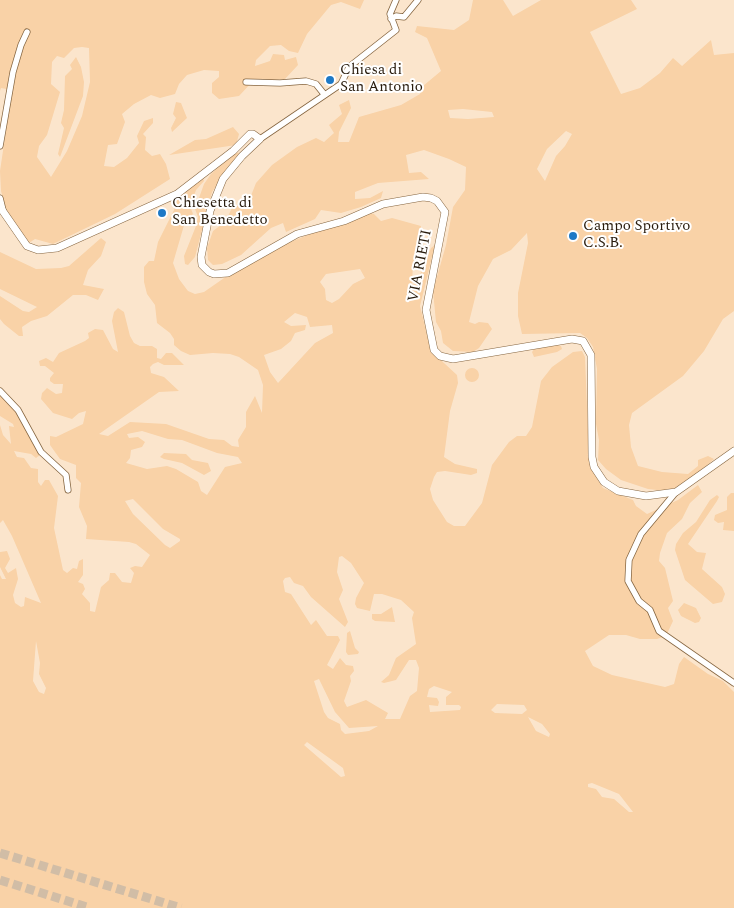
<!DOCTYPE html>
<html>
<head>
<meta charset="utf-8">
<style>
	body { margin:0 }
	canvas { display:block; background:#fbe5cc }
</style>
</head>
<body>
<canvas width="734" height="908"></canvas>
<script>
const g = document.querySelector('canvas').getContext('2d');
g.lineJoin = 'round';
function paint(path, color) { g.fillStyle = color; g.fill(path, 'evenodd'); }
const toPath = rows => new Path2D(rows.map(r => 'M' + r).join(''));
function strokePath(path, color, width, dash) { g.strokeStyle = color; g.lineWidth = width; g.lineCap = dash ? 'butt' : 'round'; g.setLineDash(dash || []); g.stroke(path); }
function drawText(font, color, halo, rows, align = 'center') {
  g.font = font + ' Spectral,serif'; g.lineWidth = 4; g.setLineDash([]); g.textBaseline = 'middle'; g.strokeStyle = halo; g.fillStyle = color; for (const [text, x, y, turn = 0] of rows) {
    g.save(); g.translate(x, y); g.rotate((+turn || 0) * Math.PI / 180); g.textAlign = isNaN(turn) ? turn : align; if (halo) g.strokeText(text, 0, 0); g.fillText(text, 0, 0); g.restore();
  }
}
paint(toPath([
	[0,0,364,0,360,9,341,2,331,5,307,34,298,53,289,51,281,45,270,46,256,60,255,66,270,61,273,54,284,55,285,60,296,57,298,65,285,79,253,81,239,96,219,99,212,93,212,83,219,77,219,71,204,70,187,75,179,84,175,94,160,98,151,95,134,104,122,114,125,122,117,144,108,145,104,166,114,167,127,158,139,143,137,136,144,121,153,118,153,123,143,134,146,137,145,150,152,156,160,154,166,164,170,179,115,214,53,244,35,239,29,243,7,211,1,191,0,171,12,90,1,88,0,91],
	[82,47,89,48,90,82,82,116,67,151,51,177,37,157,39,146,47,135,60,92,51,84,52,62,57,56,64,58,74,48],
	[473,0,503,0,513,16,541,0,631,0,637,9,590,32,621,94,640,88,660,73,673,58,682,66,711,40,714,55,734,53,734,311,723,319,704,351,683,376,632,413,629,425,631,447,638,466,662,472,688,474,698,466,698,460,708,456,714,459,686,484,666,491,648,489,621,480,606,469,598,460,599,440,596,424,597,369,593,347,587,338,580,333,522,334,518,316,518,293,528,243,527,233,511,250,493,259,478,286,469,322,475,324,479,322,488,323,492,329,479,348,473,352,453,351,443,343,441,331,436,322,433,291,446,245,453,207,465,190,466,167,449,159,424,150,406,155,409,173,421,172,429,179,378,183,355,192,355,199,370,198,383,191,381,198,361,207,341,213,321,210,315,219,286,232,283,223,271,228,241,255,222,264,213,265,208,260,207,248,213,231,225,222,233,206,247,206,256,183,272,165,297,147,316,138,324,142,334,133,329,125,342,114,339,105,349,100,351,108,339,132,338,142,349,142,359,117,401,105,420,94,423,86,441,71,427,38,415,32,417,26,454,30,469,20],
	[463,109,492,112,494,117,468,119,450,118,448,110],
	[566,131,572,134,565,146,556,156,545,181,537,169,547,149],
	[76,57,81,67,84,82,83,96,60,157,58,154,64,128,61,123,64,110,65,76,72,69,70,65],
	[176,102,181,103,187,118,172,132,171,128,176,118,173,114],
	[233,127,239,134,236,145,169,155,195,140,206,139],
	[235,152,239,153,238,156,229,167,212,192,195,257,188,265,185,264,184,256,196,226,198,217,195,209,204,184,211,174],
	[203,178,204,181,196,190,190,206,193,214,185,222,173,263,179,279,188,291,195,294,204,292,227,276,273,249,365,212,374,214,381,221,392,218,421,226,419,249,413,262,412,285,416,284,431,248,435,245,420,306,431,351,457,375,458,383,450,411,444,457,455,464,477,469,477,473,471,475,445,471,437,472,434,477,430,489,433,500,447,522,454,526,465,526,482,503,492,465,509,442,517,436,526,436,532,427,541,381,552,367,573,352,582,351,585,357,589,458,590,467,603,488,633,500,636,506,647,514,678,500,698,485,702,492,690,503,682,519,667,533,660,553,659,561,665,568,673,601,668,608,673,621,666,636,657,639,640,639,626,635,609,635,585,651,593,666,612,675,665,687,674,684,679,664,684,657,708,674,723,681,734,692,734,908,0,908,0,575,2,579,6,579,0,567,0,552,7,551,10,559,5,568,8,573,16,568,18,579,13,595,15,603,21,607,24,606,25,597,41,603,12,536,3,520,0,523,0,425,3,435,11,444,9,426,14,427,13,424,0,416,0,392,25,415,40,446,40,455,36,458,31,454,14,451,17,457,24,458,31,468,38,469,38,482,41,486,45,480,49,480,58,496,54,528,63,570,67,573,73,568,77,569,79,561,83,559,83,575,78,582,83,584,85,589,82,594,90,603,90,611,95,612,101,587,109,580,110,573,115,573,122,582,131,583,134,573,130,568,135,566,142,567,150,555,136,544,129,542,86,539,87,526,79,507,81,483,76,478,76,465,60,459,50,445,50,436,56,437,83,424,86,411,79,413,72,419,53,413,41,399,42,393,47,388,56,394,62,393,63,384,54,384,50,381,50,378,54,373,45,366,40,366,39,361,46,358,53,362,59,353,85,341,89,338,88,333,95,329,103,330,113,349,118,352,112,321,114,312,118,308,124,312,130,336,134,343,140,346,152,346,157,349,157,358,161,359,166,353,172,353,184,365,164,365,158,362,153,364,150,367,151,373,164,377,179,391,159,392,99,434,108,436,130,422,166,424,209,439,224,440,232,446,239,447,238,440,246,427,246,412,255,396,262,413,263,385,258,370,239,357,230,354,213,353,190,355,181,351,174,345,174,339,170,333,157,323,155,305,147,294,144,282,144,267,149,261,154,261,158,242,174,210,177,196],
	[360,269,365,278,353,284,339,299,332,303,326,300,325,289,320,282,326,274],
	[295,313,307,317,310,327,332,325,333,333,315,343,278,383,270,372,264,355,281,349,291,341,295,333,305,330,306,325,291,326,284,322],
	[142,431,168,439,182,440,217,453,238,457,242,463,225,467,207,495,201,491,198,482,176,469,167,466,147,469,126,463,130,458,131,450,142,447,145,442,138,437,129,438,127,434],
	[133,499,163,529,180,539,180,541,170,548,165,545,133,514,125,501],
	[342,556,351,563,364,583,356,598,355,604,357,608,370,611,374,594,382,594,401,600,414,612,412,618,416,644,396,658,389,675,381,682,384,683,396,680,409,660,416,660,419,668,417,691,410,696,400,719,385,719,388,713,366,700,347,707,344,701,351,681,350,676,354,671,353,666,346,665,340,658,333,669,327,665,340,640,338,636,327,636,316,620,311,625,291,594,285,592,283,581,285,578,290,577,294,583,303,586,311,597,345,627,348,622,339,599,343,590,337,572,339,557],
	[36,641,40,663,39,674,46,688,44,694,39,692,33,681],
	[319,679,335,712,349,728,378,726,369,731,345,734,341,730,340,724,328,718,324,712,314,681],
	[434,686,452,692,446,697,446,705,459,705,461,707,460,710,430,712,429,705,438,706,439,702,437,698,427,697,429,689],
	[497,704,524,705,527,710,522,714,495,713,491,710],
	[528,717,542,724,550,734,549,737,536,731],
	[307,742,343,768,345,776,341,777,304,745],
	[592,783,619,794,633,812,629,812,614,799,602,797,596,789,588,787,588,784],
	[101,238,106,242,101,256,88,270,83,285,104,289,98,300,86,295,73,295,47,316,31,321,22,327,23,336,19,336,4,324,0,319,0,296,23,311,29,312,37,307,0,289,0,252,36,269,61,268,69,266],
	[556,345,561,346,562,349,557,352,534,357,532,352,535,348],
	'465 375a7 7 0 1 1 14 0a7 7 0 1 1-14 0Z',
	[164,453,186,454,192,460,208,463,211,471,204,475,182,463,164,459,160,457],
	[731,493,734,493,734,531,723,530,724,522,718,523,714,520,715,515,727,510,727,497],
	[717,495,719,497,717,501,688,544,697,552,706,553,702,569,722,587,725,594,722,602,713,604,685,580,675,550,676,544,683,533,696,522,710,500],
	[684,603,696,608,701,618,699,622,695,623,681,616,678,610],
	[392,607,395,622,375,621,372,619,372,614,381,614],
	[350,631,355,648,359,652,358,654,348,655,346,652,347,633]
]), '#f9d2a7');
strokePath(toPath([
	[0,853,181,908],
	[0,880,90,908]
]), '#d1bda6', 9, [9, 4.5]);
const minor = toPath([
	[391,19,396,16,404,17,418,0],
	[246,82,280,83,306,81,316,84,324,94],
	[260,139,341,84,349,67,396,30,390,14,396,0],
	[0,146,13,72,21,45,27,32],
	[0,198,3,210],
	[0,391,18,410,41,452,66,475,68,490],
	[676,492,641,534,629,560,628,581,639,601,650,610,659,631,734,683]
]);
const tertiary = toPath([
	[0,207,27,246,38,250,57,248,177,194,233,151,250,134,253,134,260,139,242,156,223,179,210,211,201,257,202,265,209,272,214,274,228,273,297,234,344,221,383,204,423,197,431,198,437,201,445,212,426,310,434,350,440,356,453,359,572,339,583,341,591,355,592,457,594,467,604,482,618,491,646,496,676,492,734,451]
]);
strokePath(minor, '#866641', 7);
strokePath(tertiary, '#866641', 8);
strokePath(minor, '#fff', 5.5);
strokePath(tertiary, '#fff', 7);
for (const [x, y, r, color] of [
	[330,80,5,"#1e79c6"],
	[162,213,5,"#1e79c6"],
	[573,236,5,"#1e79c6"]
]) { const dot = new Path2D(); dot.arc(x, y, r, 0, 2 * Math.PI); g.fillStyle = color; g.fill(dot); strokePath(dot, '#fff', 2); }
drawText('15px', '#281b0c', '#fff', [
	["Chiesa di",340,71],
	["San Antonio",340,88],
	["Chiesetta di",172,204],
	["San Benedetto",172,221],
	["Campo Sportivo",583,227],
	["C.S.B.",583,244]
], 'left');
drawText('15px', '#281b0c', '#fff', [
	["VIA RIETI",421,266,-79]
]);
</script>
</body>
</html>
